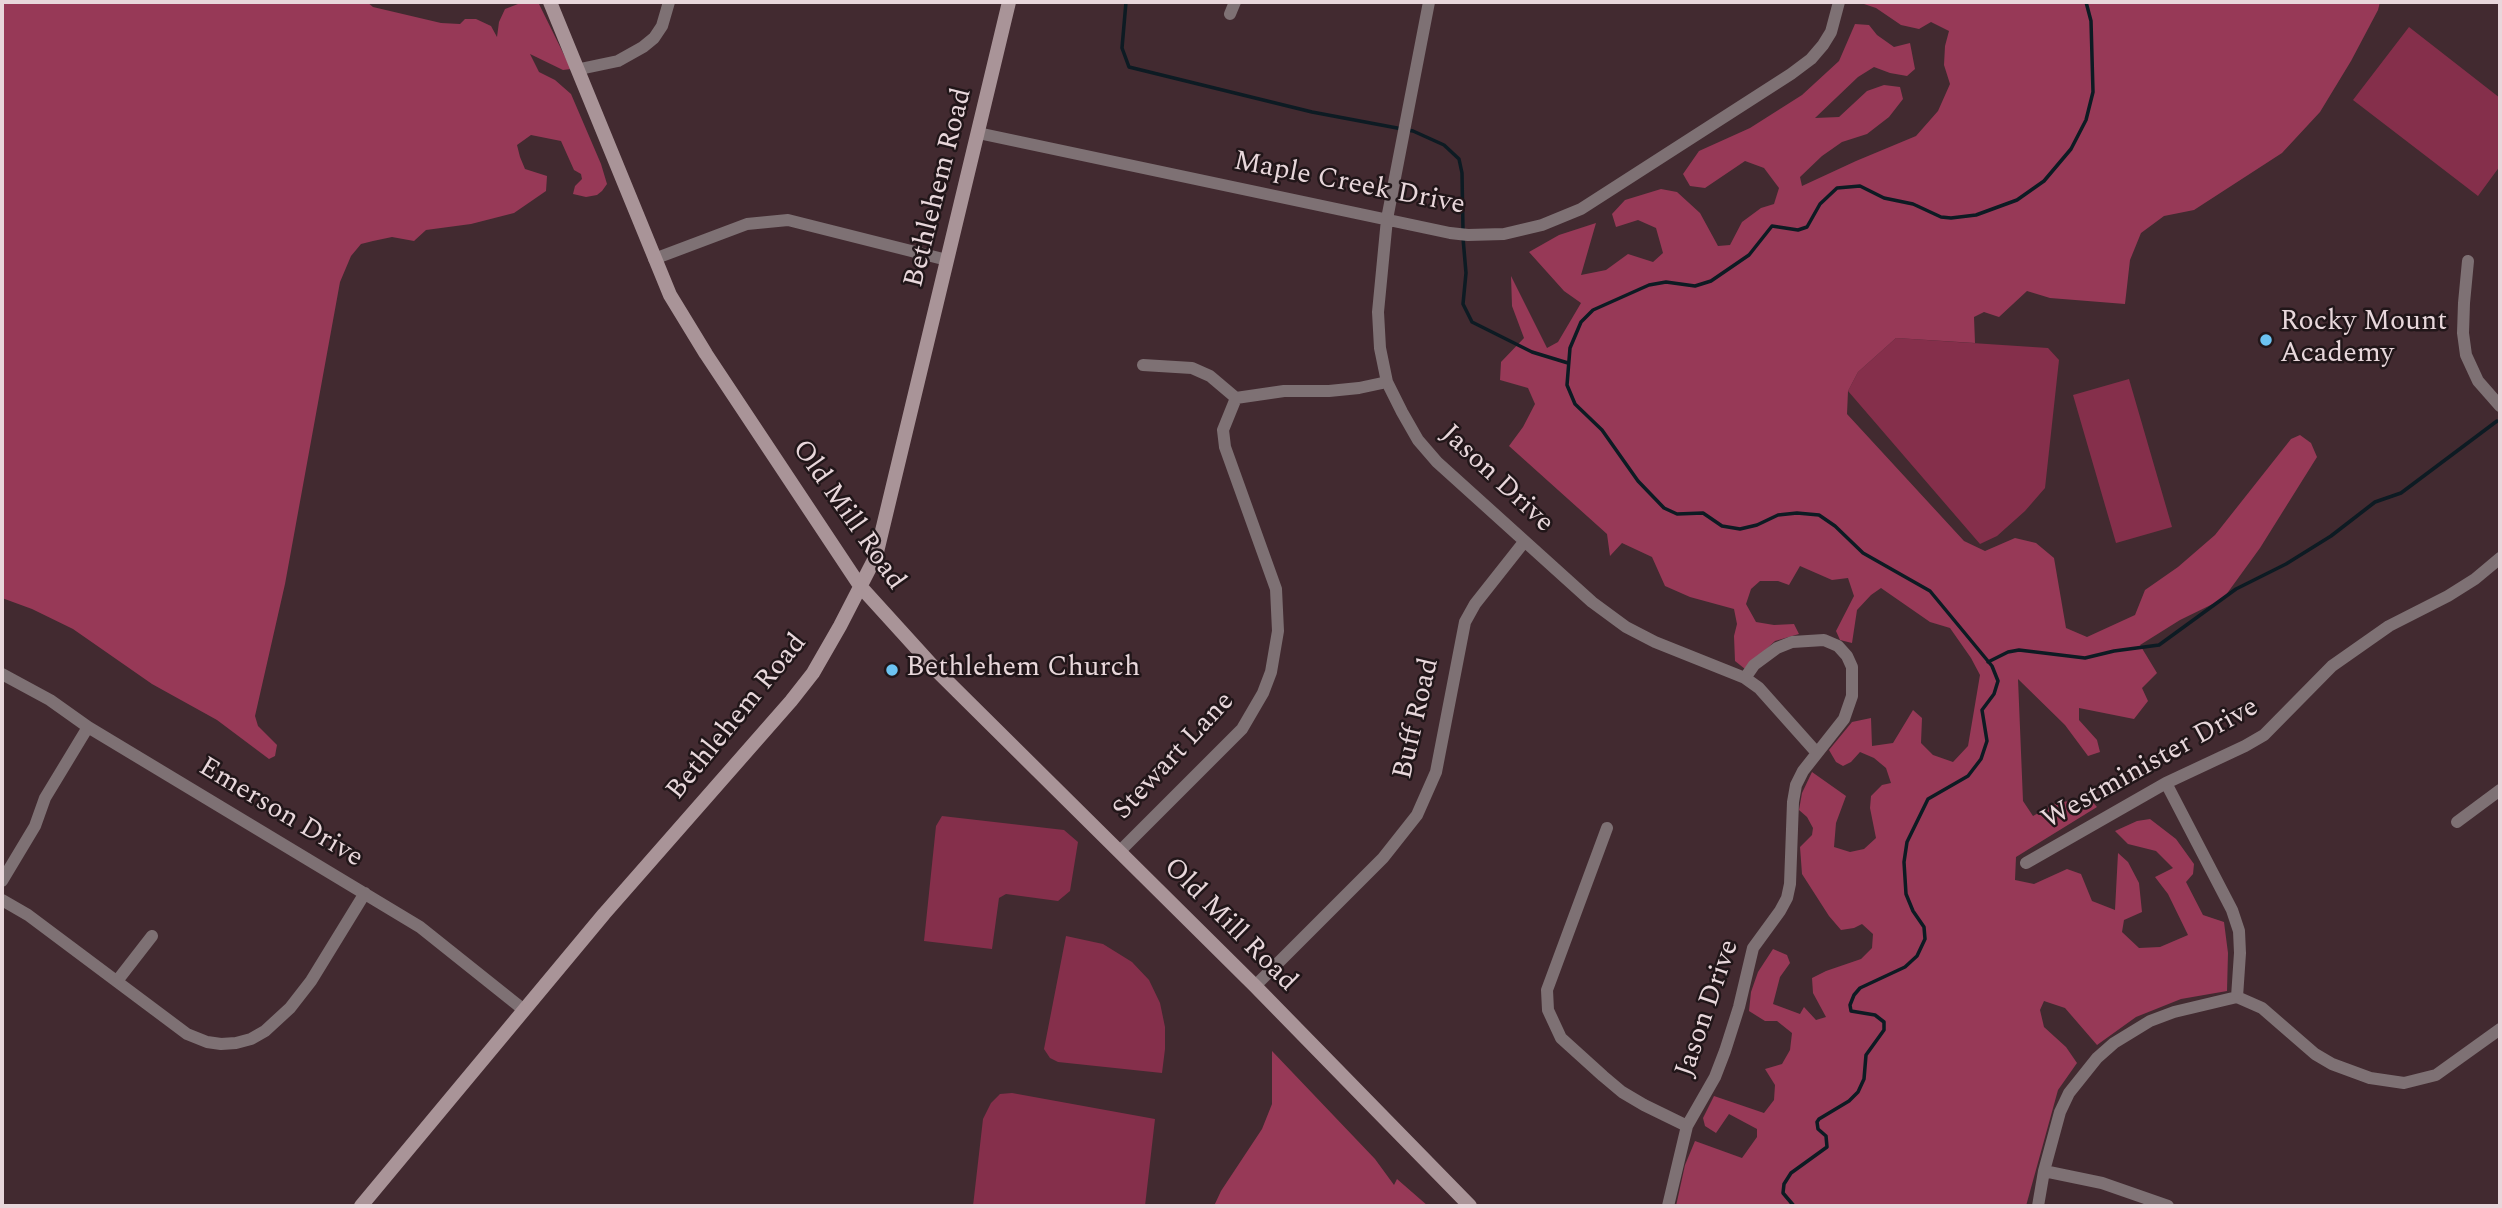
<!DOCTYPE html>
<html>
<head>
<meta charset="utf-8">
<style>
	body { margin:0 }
	#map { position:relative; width:2502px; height:1208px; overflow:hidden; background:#422a30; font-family:Spectral,serif }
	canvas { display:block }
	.frame { position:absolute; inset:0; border:4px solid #e8d7db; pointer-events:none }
</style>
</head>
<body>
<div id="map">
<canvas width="2502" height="1208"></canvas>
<div class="frame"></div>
</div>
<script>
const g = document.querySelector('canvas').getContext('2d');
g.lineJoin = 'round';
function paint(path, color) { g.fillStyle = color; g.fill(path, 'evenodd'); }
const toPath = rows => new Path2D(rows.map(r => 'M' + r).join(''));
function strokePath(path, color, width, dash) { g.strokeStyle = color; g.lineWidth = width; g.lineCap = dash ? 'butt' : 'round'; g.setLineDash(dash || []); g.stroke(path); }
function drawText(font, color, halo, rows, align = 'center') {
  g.font = font + ' Spectral,serif'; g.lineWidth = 5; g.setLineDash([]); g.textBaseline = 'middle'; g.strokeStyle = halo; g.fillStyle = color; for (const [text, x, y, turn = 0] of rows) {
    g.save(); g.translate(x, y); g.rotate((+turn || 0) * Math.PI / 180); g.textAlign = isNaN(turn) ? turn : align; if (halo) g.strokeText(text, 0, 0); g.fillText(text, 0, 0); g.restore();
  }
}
paint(toPath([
	[2409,27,2500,98,2500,166,2478,196,2353,100],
	[1896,338,2048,348,2059,360,2045,488,2025,511,1997,536,1980,544,1848,391,1858,372],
	[2129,379,2172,527,2116,543,2073,395],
	[942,816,1064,830,1078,842,1070,891,1058,901,1006,894,999,898,992,949,924,941,936,826],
	[1066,936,1103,944,1132,962,1149,980,1160,1003,1165,1027,1165,1049,1162,1073,1058,1062,1050,1058,1044,1049],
	[1012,1093,1155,1119,1145,1206,973,1206,983,1119,991,1103,1000,1094]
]), '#852f4b');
paint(toPath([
	[2,2,367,2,373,7,441,23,460,24,465,19,476,19,491,26,497,37,499,22,505,9,518,4,538,2,571,69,563,70,530,54,539,72,555,80,571,94,601,164,607,184,602,191,597,195,586,197,573,194,575,186,582,179,581,174,574,170,561,141,531,135,517,145,520,157,525,169,547,176,546,191,514,213,471,224,426,230,414,241,392,237,373,241,361,244,351,256,340,282,285,584,255,716,258,726,277,745,275,756,269,759,217,720,152,684,73,629,32,609,2,598],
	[1858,2,2380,2,2378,10,2351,61,2320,112,2282,153,2194,210,2164,216,2141,233,2130,260,2125,304,2050,298,2027,291,1999,317,1984,312,1974,317,1975,343,1896,338,1858,372,1848,391,1847,414,1964,541,1985,551,2015,538,2036,543,2054,558,2066,628,2087,637,2135,615,2145,590,2178,567,2215,535,2291,439,2300,435,2311,443,2317,457,2260,548,2223,599,2180,620,2140,645,2157,673,2142,688,2148,701,2134,719,2079,708,2079,720,2097,740,2100,752,2088,756,2065,725,2018,679,2023,801,2033,816,2056,803,2089,798,2097,807,2016,857,2015,880,2034,884,2067,869,2081,874,2092,901,2115,910,2118,853,2128,862,2139,883,2142,912,2124,920,2122,932,2139,948,2160,947,2188,935,2168,894,2155,877,2173,868,2156,851,2128,844,2115,831,2137,821,2150,819,2176,839,2194,864,2193,874,2186,882,2203,915,2224,922,2228,953,2227,991,2181,999,2136,1017,2097,1045,2065,1008,2044,1001,2040,1010,2044,1027,2066,1047,2077,1063,2058,1090,2026,1206,1676,1206,1685,1165,1695,1141,1742,1158,1757,1137,1757,1129,1729,1114,1716,1133,1705,1126,1703,1118,1714,1096,1764,1113,1774,1100,1775,1085,1765,1069,1782,1064,1790,1050,1792,1033,1777,1021,1765,1021,1749,1011,1751,992,1758,972,1773,949,1787,955,1790,963,1780,977,1773,1004,1800,1014,1804,1007,1816,1020,1826,1017,1813,993,1812,978,1826,971,1861,959,1872,948,1873,934,1862,924,1854,928,1841,930,1829,916,1802,874,1800,847,1812,835,1813,828,1807,817,1799,810,1802,793,1812,772,1846,796,1836,823,1834,847,1850,852,1864,849,1876,838,1870,808,1871,796,1882,785,1891,783,1886,768,1874,758,1860,752,1851,762,1843,766,1836,762,1829,750,1852,722,1871,718,1872,746,1893,743,1913,710,1922,718,1921,743,1933,755,1953,762,1968,746,1980,675,1971,658,1950,628,1930,622,1881,588,1871,595,1857,610,1852,643,1840,640,1836,631,1854,596,1848,578,1832,580,1800,566,1789,585,1778,581,1760,581,1751,589,1746,604,1756,622,1774,625,1794,624,1799,634,1775,641,1745,669,1735,661,1734,636,1737,624,1734,609,1690,597,1665,586,1652,557,1622,543,1610,556,1607,534,1509,446,1523,427,1535,404,1528,388,1500,380,1501,362,1524,338,1512,306,1511,276,1547,348,1558,342,1581,303,1564,291,1529,252,1559,235,1596,223,1581,275,1606,270,1628,254,1653,262,1663,253,1656,228,1638,220,1616,227,1612,214,1625,200,1661,189,1677,192,1700,213,1718,246,1730,245,1742,222,1761,208,1774,204,1779,188,1764,168,1745,161,1705,188,1690,186,1683,174,1699,151,1750,128,1802,95,1839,61,1855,24,1869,25,1877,35,1894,47,1910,43,1915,69,1907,76,1890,73,1874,67,1858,77,1815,118,1839,117,1867,91,1884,85,1900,87,1903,99,1889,117,1867,134,1842,142,1822,156,1800,177,1802,186,1856,161,1916,136,1938,111,1950,84,1944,65,1945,46,1949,31,1931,22,1919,29,1901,25,1876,8],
	[1272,1051,1375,1159,1394,1185,1397,1179,1428,1206,1214,1206,1221,1191,1262,1129,1272,1104]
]), '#973957');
strokePath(toPath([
	[1126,2,1122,48,1129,67,1312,112,1413,131,1444,145,1459,159,1462,173,1463,230],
	[1463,238,1466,273,1463,304,1472,322,1532,352,1568,363],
	[1988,662,2008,652,2019,650,2085,658,2114,651,2159,645,2236,589,2286,564,2331,536,2375,502,2401,493,2497,421],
	[1794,1206,1783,1193,1784,1184,1791,1173,1827,1147,1826,1136,1818,1129,1817,1122,1819,1119,1849,1101,1858,1092,1864,1079,1866,1055,1884,1030,1884,1022,1875,1015,1851,1011,1850,1005,1854,995,1860,988,1905,967,1917,956,1925,939,1924,927,1913,911,1906,894,1904,862,1907,842,1928,799,1968,776,1981,759,1987,741,1982,710,1994,694,1998,681,1992,666,1930,591,1863,553,1835,526,1819,515,1797,513,1778,515,1757,525,1740,529,1722,526,1703,513,1677,514,1664,508,1638,481,1602,430,1575,404,1567,385,1570,348,1581,322,1593,310,1649,285,1666,282,1695,286,1711,281,1749,255,1772,226,1798,230,1807,227,1820,204,1837,188,1860,186,1884,198,1913,204,1941,217,1951,218,1976,215,2017,200,2044,181,2071,149,2086,120,2093,92,2091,21,2086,2]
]), '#0d1b23', 3.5);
strokePath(toPath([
	[1429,2,1387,219,1378,312,1380,348,1387,382,1402,412,1418,440,1437,462,1592,602,1626,627,1655,642,1745,678,1759,688,1817,753],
	[1230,14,1235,2],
	[580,69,618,61,643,47,654,38,662,26,669,2],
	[978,133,1450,233,1468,235,1504,234,1542,225,1581,209,1791,74,1811,59,1823,45,1831,32,1839,2],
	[654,259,747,224,788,220,947,260],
	[2468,261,2464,303,2463,333,2466,355,2478,381,2500,406],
	[1143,365,1192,368,1210,376,1236,398],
	[2,674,50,700,88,727,420,927,524,1010],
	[2166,783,2232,910,2239,931,2240,953,2237,997],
	[2457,822,2500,790],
	[1607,828,1547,990,1548,1010,1561,1038,1603,1076,1622,1092,1644,1105,1687,1126],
	[1120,851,1242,729,1263,693,1271,672,1278,631,1276,589,1225,447,1223,430,1236,398,1284,391,1329,391,1359,388,1387,382],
	[2026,863,2166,783,2245,746,2264,735,2332,666,2389,626,2448,596,2475,579,2500,558],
	[2,881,35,826,45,798,88,727],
	[2,900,28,915,187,1034,207,1042,221,1044,236,1043,251,1039,265,1031,290,1008,311,981,365,893],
	[117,981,152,936],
	[1255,986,1383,858,1417,815,1436,772,1465,622,1475,604,1524,542],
	[2044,1171,2102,1183,2168,1206],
	[1668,1206,1687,1126,1715,1077,1725,1051,1739,1007,1753,948,1780,911,1787,898,1790,884,1793,802,1796,785,1803,771,1844,719,1852,696,1852,667,1847,656,1838,646,1824,640,1792,642,1777,648,1754,665,1745,678],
	[2038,1206,2044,1171,2060,1112,2069,1093,2097,1058,2114,1043,2150,1021,2174,1012,2237,997,2262,1008,2315,1054,2332,1064,2370,1078,2404,1083,2436,1075,2500,1029]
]), '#7e7174', 12);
strokePath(toPath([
	[550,2,670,295,706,354,860,586,939,673,1255,986,1470,1206],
	[361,1206,604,914,791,701,813,673,840,626,876,556,1009,2]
]), '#a99498', 14);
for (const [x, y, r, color] of [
	[2266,340,7,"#6cc3f2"],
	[892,670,7,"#6cc3f2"]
]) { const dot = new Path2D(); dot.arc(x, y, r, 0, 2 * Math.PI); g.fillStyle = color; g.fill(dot); strokePath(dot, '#211619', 2.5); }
drawText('28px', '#e8d7db', '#211619', [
	["Maple Creek Drive",1349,185,11],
	["Bethlehem Road",940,188,-76],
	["Jason Drive",1496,480,43],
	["Old Mill Road",847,516,55],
	["Bethlehem Road",738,718,-51],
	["Buff Road",1418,719,-77],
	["Stewart Lane",1175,757,-47],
	["Westminister Drive",2151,765,-29],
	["Emerson Drive",280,814,31],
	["Old Mill Road",1229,926,45],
	["Jason Drive",1709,1009,-71]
]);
drawText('28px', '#e8d7db', '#211619', [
	["Rocky Mount",2280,324],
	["Academy",2280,356],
	["Bethlehem Church",906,670]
], 'left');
</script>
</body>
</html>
